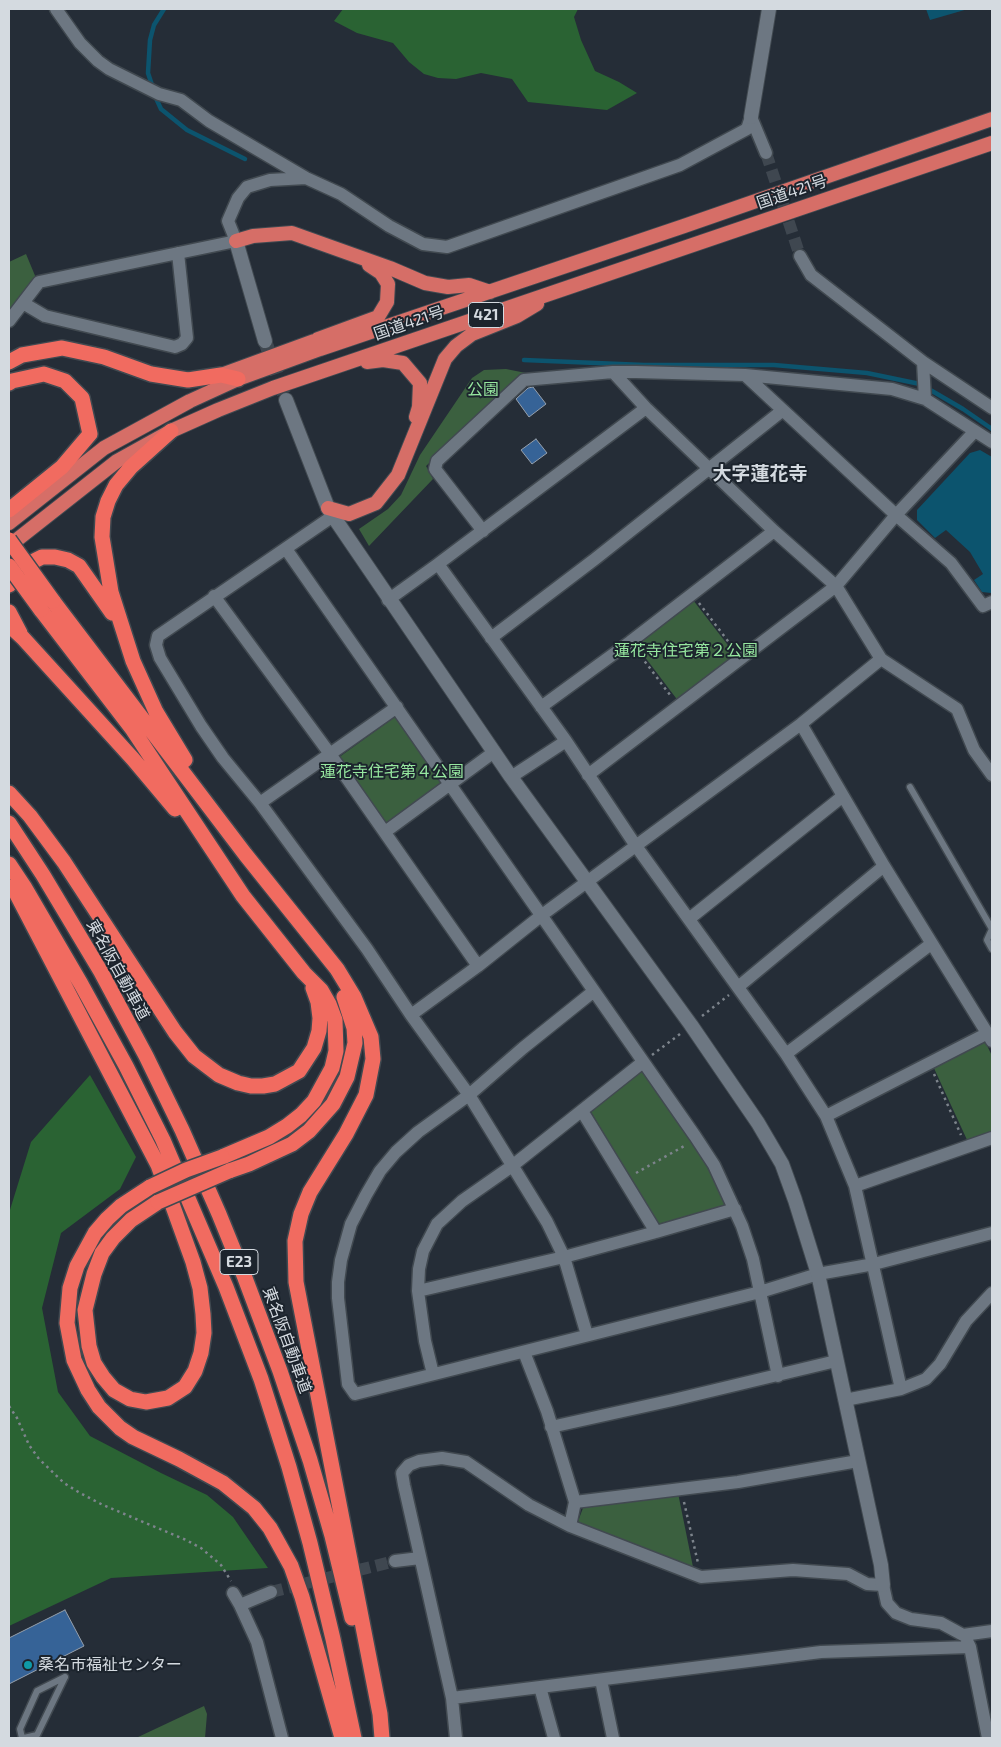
<!DOCTYPE html>
<html>
<head>
<meta charset="utf-8">
<style>
	body { margin:0 }
	#map { position:relative; width:1001px; height:1747px; overflow:hidden; background:#252d37; font-family:"Exo 2",sans-serif }
	canvas { display:block }
	.frame { position:absolute; inset:0; border:10px solid #d4dae0; pointer-events:none }
</style>
</head>
<body>
<div id="map">
<canvas width="1001" height="1747"></canvas>
<div class="frame"></div>
</div>
<script>
const g = document.querySelector('canvas').getContext('2d');
g.lineJoin = 'round';
function paint(path, color) { g.fillStyle = color; g.fill(path, 'evenodd'); }
const toPath = rows => new Path2D(rows.map(r => 'M' + r).join(''));
function strokePath(path, color, width, dash) { g.strokeStyle = color; g.lineWidth = width; g.lineCap = dash ? 'butt' : 'round'; g.setLineDash(dash || []); g.stroke(path); }
function drawText(font, color, halo, rows, align = 'center') {
  g.font = font + ' "Exo 2","Noto Sans JP",sans-serif'; g.lineWidth = 4; g.setLineDash([]); g.textBaseline = 'middle'; g.strokeStyle = halo; g.fillStyle = color; for (const [text, x, y, turn = 0] of rows) {
    g.save(); g.translate(x, y); g.rotate((+turn || 0) * Math.PI / 180); g.textAlign = isNaN(turn) ? turn : align; if (halo) g.strokeText(text, 0, 0); g.fillText(text, 0, 0); g.restore();
  }
}
paint(toPath([
	[26,254,36,278,9,312,9,262],
	[506,369,526,373,426,466,433,479,369,546,359,529,388,509,401,495,420,455,472,378,484,370],
	[693,600,737,657,679,702,635,644],
	[396,716,445,784,387,827,338,758],
	[984,1039,992,1056,992,1134,968,1142,933,1066],
	[642,1070,709,1167,727,1205,658,1224,591,1112],
	[678,1493,693,1567,577,1524,583,1508],
	[204,1706,207,1714,205,1738,136,1738]
]), '#3b603f');
paint(toPath([
	[343,9,578,9,574,17,581,40,595,71,619,82,637,93,607,110,528,102,512,79,481,73,456,79,438,78,424,74,409,62,393,43,357,33,334,21],
	[90,1075,136,1157,120,1189,61,1233,42,1308,58,1392,90,1436,161,1473,207,1495,233,1517,268,1568,111,1578,9,1626,9,1213,31,1142]
]), '#2a6333');
paint(toPath([
	[926,9,968,9,930,20],
	[980,450,992,457,991,593,982,592,974,580,983,574,970,552,946,530,935,538,917,520,917,510,970,453]
]), '#0c546e');
strokePath(toPath([
	[153,88,148,73,150,40,154,25,164,9],
	[155,96,161,109,187,130,245,159],
	[524,360,644,365,774,365,867,373,920,384,963,409,992,429]
]), '#0c546e', 4.5);
const building = toPath([
	[533,387,546,404,529,417,516,399,528,388,533,387],
	[536,439,547,453,532,464,521,450,536,439],
	[65,1610,84,1646,9,1684,9,1638,65,1610]
]);
paint(building, '#366397');
strokePath(building, '#96a0ac', 1);
strokePath(toPath([
	[766,153,800,256],
	[271,1592,395,1561]
]), '#3f4750', 12, [12, 6]);
strokePath(toPath([
	[265,341,286,400]
]), '#3f4750', 14, [14, 7]);
const service = toPath([
	[910,787,992,929,987,940,992,949],
	[22,1738,20,1729,37,1691,65,1677],
	[24,1738,37,1735,65,1677]
]);
const minor = toPath([
	[56,9,80,43,98,61,109,69,159,94,181,100,209,121,306,178,341,194,389,226,423,244,447,247,680,165,747,129,751,117],
	[751,117,766,153],
	[800,256,811,275,923,362,992,408],
	[23,303,45,316,175,347,182,344,187,338,178,253],
	[9,321,39,282,236,241,228,221,238,198,247,187,270,180,306,178],
	[923,362,925,399],
	[613,372,646,408,774,531,836,586,881,659,957,709,974,750,992,775],
	[745,375,896,515,951,563,983,606,992,602],
	[646,408,438,564,566,741,636,846,786,1054,826,1116,855,1186,901,1389],
	[333,516,158,636,156,645,160,658,201,726,223,758,260,803,367,949,411,1015,469,1095,547,1222,564,1257,587,1335],
	[483,531,435,469,437,461,524,380,613,372,636,372,745,375,892,389,925,399,992,442],
	[286,549,695,1136,714,1165,742,1226,753,1259,778,1376],
	[214,596,330,754,478,966],
	[388,600,438,564],
	[491,638,595,559,783,410],
	[541,707,630,642,774,531],
	[801,724,884,866,992,1041],
	[588,775,836,586,896,515,975,431],
	[511,777,566,741],
	[260,803,397,707],
	[385,832,494,752],
	[689,919,843,796],
	[738,987,884,866],
	[594,991,523,1048,469,1095,418,1132,396,1152,380,1171,366,1195,351,1224,341,1260,338,1282,338,1298,348,1384,355,1394,760,1292,818,1274,874,1264,992,1233],
	[411,1015,478,966,542,915,801,724,881,659],
	[786,1054,931,944],
	[582,1111,656,1232],
	[826,1116,988,1033],
	[855,1186,992,1138],
	[418,1291,564,1257,656,1232,735,1209],
	[524,1352,547,1411,575,1502,738,1482,858,1461],
	[433,1374,425,1341,418,1291,419,1269,423,1251,437,1224,462,1201,512,1166,643,1062],
	[845,1400,901,1389,926,1379,940,1364,966,1321,992,1293],
	[551,1427,673,1400,836,1361],
	[570,1526,575,1502],
	[395,1561,420,1558],
	[271,1592,240,1605,257,1642,282,1738],
	[233,1593,240,1605],
	[967,1641,970,1647,988,1738],
	[601,1680,613,1738],
	[540,1687,554,1738],
	[452,1698,821,1652,970,1647],
	[456,1738,452,1698,404,1485,402,1473,409,1465,419,1461,442,1458,466,1462,529,1505,570,1526,701,1577,793,1570,848,1574,867,1584,883,1585,887,1603,896,1613,911,1619,941,1623,963,1635,992,1631]
]);
const tertiary = toPath([
	[751,117,769,9],
	[236,241,265,341],
	[286,400,328,508,333,516,511,777,691,1025,758,1123,782,1164,795,1200,818,1274,881,1565,883,1585]
]);
const trunk = toPath([
	[236,241,253,236,292,233,390,268,425,283,448,287,469,285,490,292],
	[304,352,318,339,378,317,387,302,388,284,381,273,369,265],
	[367,362,383,360,403,363,420,383,419,407,416,417],
	[221,375,314,341],
	[328,508,349,514,376,503,398,475,445,359,456,346,472,334,517,316,537,304],
	[9,523,104,448,190,401,238,379,320,349,684,226,992,119],
	[9,546,117,461,171,431,218,410,273,388,992,143]
]);
const motorway = toPath([
	[9,362,22,355,62,348,104,357,151,374,188,380,221,375,238,379],
	[9,383,12,381,44,374,65,381,82,398,90,434,62,467,9,510],
	[171,431,131,467,116,485,108,501,103,517,102,537,111,592,133,661,156,712,185,760],
	[9,585,17,572,32,562,42,557,55,557,68,560,79,566,112,613],
	[53,601,245,854,337,969,354,997,371,1037,373,1059,366,1095,346,1134,310,1192,301,1214,295,1241,296,1282,301,1308,380,1714,382,1738],
	[41,610,133,730,243,896,304,973,321,990,329,1004,335,1020,336,1051,332,1068,314,1101,301,1115,287,1126,269,1137,222,1157],
	[9,612,20,633],
	[9,625,23,638,133,759,175,809],
	[9,793,30,816,64,862,175,1032,194,1056,219,1075,238,1083,251,1086,263,1086,275,1084,299,1071,314,1048,319,1031,320,1018,318,1002,313,988],
	[9,823,43,875,101,972,146,1056,182,1130,219,1214,245,1278,280,1371,310,1460,332,1536,352,1618],
	[9,864,25,888,81,984,126,1066,163,1140,226,1287,261,1379,289,1467,310,1543,333,1639,354,1738],
	[13,887,158,1165,193,1262,200,1288,203,1314,204,1333,201,1353,195,1371,185,1387,168,1398,146,1402,130,1399,114,1390,103,1377,94,1363,89,1346,85,1310,94,1274,102,1253,113,1238,131,1220,158,1202],
	[229,1171,249,1164,292,1144,309,1131,333,1104,347,1077,355,1043,354,1028,344,997],
	[150,1187,121,1206,107,1219,95,1233,77,1266,70,1288,67,1323,74,1360,88,1390,99,1407,120,1428,133,1437,179,1459,223,1483,254,1508,270,1528,291,1566,302,1597,342,1738]
]);
strokePath(service, '#414950', 9);
strokePath(minor, '#414950', 15);
strokePath(tertiary, '#414950', 16);
strokePath(trunk, '#414950', 16);
strokePath(motorway, '#414950', 18);
strokePath(toPath([
	[699,603,734,649],
	[637,651,670,695],
	[702,1016,729,995],
	[652,1055,680,1034],
	[934,1074,961,1135],
	[636,1173,686,1145],
	[9,1406,17,1418,29,1445,39,1459,64,1483,80,1493,103,1505,186,1540,201,1548,221,1565,231,1581],
	[684,1502,698,1563]
]), '#7d848c', 2.5, [2.5, 4]);
strokePath(service, '#6d7782', 6);
strokePath(minor, '#6d7782', 12);
strokePath(tertiary, '#6d7782', 14);
strokePath(trunk, '#d66e67', 14);
strokePath(motorway, '#f16b60', 15);
const motorwayBridge = toPath([
	[9,540,53,601],
	[9,566,41,610],
	[150,1187,186,1170,222,1157],
	[158,1202,229,1171]
]);
strokePath(motorwayBridge, '#414950', 18, []);
strokePath(motorwayBridge, '#f16b60', 15);
for (const [x, y, r, color] of [
	[28,1665,5,"#0f9aa8"]
]) { const dot = new Path2D(); dot.arc(x, y, r, 0, 2 * Math.PI); g.fillStyle = color; g.fill(dot); strokePath(dot, '#1c242d', 2); }
for (const [x, y, w] of [
	[486,315,35],
	[239,1262,38]
]) { const box = new Path2D(); box.roundRect(x - w / 2, y - 12.5, w, 25, 4); g.fillStyle = '#1c242d'; g.fill(box); strokePath(box, '#d4dae0', 1); }
drawText('bold 15px', '#d4dae0', null, [
	["421",486,315],
	["E23",239,1262]
]);
drawText('16px', '#d4dae0', '#1c242d', [
	["国道421号",792,192,-19],
	["国道421号",409,323,-19],
	["東名阪自動車道",118,970,61],
	["東名阪自動車道",287,1340,70]
]);
drawText('16px', '#96e79f', '#1c242d', [
	["公園",483,390],
	["蓮花寺住宅第２公園",686,651],
	["蓮花寺住宅第４公園",392,772]
]);
drawText('16px', '#d4dae0', '#1c242d', [
	["桑名市福祉センター",38,1665]
], 'left');
drawText('bold 19px', '#d4dae0', '#1c242d', [
	["大字蓮花寺",760,474]
]);
</script>
</body>
</html>
